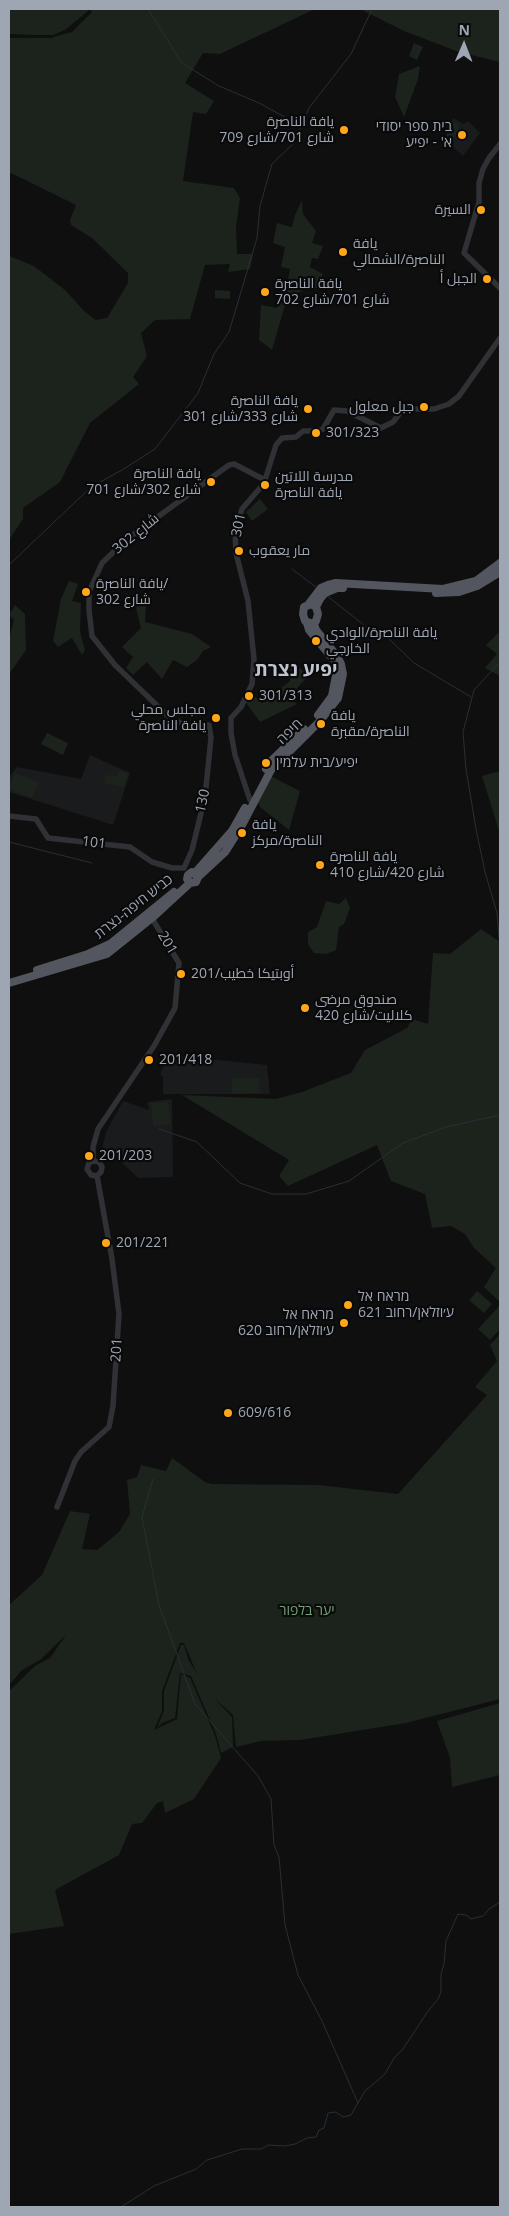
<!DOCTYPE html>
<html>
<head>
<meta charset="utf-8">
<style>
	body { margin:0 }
	#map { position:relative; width:509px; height:2216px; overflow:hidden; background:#0f0f10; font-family:"Open Sans",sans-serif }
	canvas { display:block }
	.frame { position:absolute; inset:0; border:10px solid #9ea6b3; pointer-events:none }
	.north { position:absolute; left:439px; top:20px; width:50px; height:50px; -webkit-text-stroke:4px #0a0a0b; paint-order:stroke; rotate:1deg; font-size:14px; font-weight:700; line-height:20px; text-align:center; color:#9ea6b3 }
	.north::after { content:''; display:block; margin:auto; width:18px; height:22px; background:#9ea6b3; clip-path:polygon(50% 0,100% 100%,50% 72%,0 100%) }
</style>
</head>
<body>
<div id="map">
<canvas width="509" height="2216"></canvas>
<div class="frame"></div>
<div class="north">N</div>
</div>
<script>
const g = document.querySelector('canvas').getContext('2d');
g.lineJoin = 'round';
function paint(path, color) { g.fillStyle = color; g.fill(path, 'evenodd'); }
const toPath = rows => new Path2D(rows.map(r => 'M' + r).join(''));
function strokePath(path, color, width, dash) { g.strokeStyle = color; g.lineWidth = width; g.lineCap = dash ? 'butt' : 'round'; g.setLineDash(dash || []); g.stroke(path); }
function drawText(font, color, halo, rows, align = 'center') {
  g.font = font + ' "Open Sans",Cairo,"Noto Sans Hebrew",sans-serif'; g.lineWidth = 4.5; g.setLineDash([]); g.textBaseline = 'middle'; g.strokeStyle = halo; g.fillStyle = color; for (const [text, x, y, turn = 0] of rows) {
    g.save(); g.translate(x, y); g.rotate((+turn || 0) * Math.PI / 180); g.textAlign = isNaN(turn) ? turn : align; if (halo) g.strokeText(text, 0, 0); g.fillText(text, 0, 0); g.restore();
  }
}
paint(toPath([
	[453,118,464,124,468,121,480,133,463,156,453,147,454,142,445,138],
	[90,755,130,773,113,825,9,792,9,777,17,767,81,779],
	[169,1055,267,1065,270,1094,163,1094,163,1077,160,1074],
	[172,1099,173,1177,138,1178,117,1158,105,1157,101,1154,106,1132,123,1101,149,1110,148,1102]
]), '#1a1b1d');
paint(toPath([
	[9,9,86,9,88,11,65,30,53,35,33,35,9,34],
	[89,9,315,9,220,54,203,53,185,83,214,101,206,114,193,112,183,181,234,188,240,198,236,227,237,254,253,254,250,269,228,272,230,264,205,265,190,319,155,320,141,333,147,356,133,377,139,384,90,423,60,482,23,508,23,519,9,540,9,256,34,266,65,290,84,311,96,320,107,318,128,283,128,273,92,238,71,225,70,220,76,205,9,172,9,38,50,38,72,32,92,12],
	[360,9,500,9,500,62,459,52,404,31],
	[414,43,423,47,417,60,409,56],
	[420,66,418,79,404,117,395,97,399,74],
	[452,121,460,124,454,140,446,137],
	[302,200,303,214,316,231,312,243,323,246,318,259,312,258,310,267,323,274,317,288,307,289,295,294,284,308,272,350,259,340,261,305,277,308,281,286,287,285,290,269,281,267,285,247,273,243,277,223,292,227,295,215],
	[215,290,230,291,230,299,215,298],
	[260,499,268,509,252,521,246,512],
	[69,581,78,584,72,601,81,603,80,632,85,650,82,655,72,638,58,647,53,641,61,599],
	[138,604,146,606,145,622,192,634,211,647,203,651,197,660,187,667,173,660,162,679,147,662,133,675,126,668,133,657,122,647,141,628,136,608],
	[15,605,25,614,26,650,9,674,9,639,14,620,9,615],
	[500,631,500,676,485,668,497,654,486,645],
	[297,666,309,675,289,697,297,704,260,722,246,703,251,693,262,703,290,681,291,668],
	[47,733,68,743,63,755,41,744],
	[119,771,128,773,124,787,104,783,105,775,117,776],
	[500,771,500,834,482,776],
	[15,773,39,782,32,798,9,789],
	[270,776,300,791,289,830,260,807,258,802],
	[346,898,350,908,344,924,339,927,336,950,326,954,314,953,308,944,308,932,317,927,326,901,339,904],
	[481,929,500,942,500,1302,484,1287,496,1268,474,1248,465,1234,451,1226,432,1228,425,1194,391,1181,377,1145,288,1186,279,1176,289,1160,182,1095,276,1099,302,1092,351,1073,365,1050,407,1028,412,1019,428,1024,433,953,450,954],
	[232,1078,259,1078,260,1093,232,1094],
	[168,1102,171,1124,153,1126,151,1103],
	[477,1291,492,1304,484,1313,469,1300],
	[499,1306,500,1329,490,1340,478,1329],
	[500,1334,500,1699,406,1723,300,1740,261,1741,236,1747,233,1715,213,1697,232,1717,233,1747,221,1753,216,1734,191,1676,180,1673,175,1718,162,1723,157,1728,164,1710,164,1691,181,1645,184,1645,188,1659,197,1674,184,1643,180,1643,162,1691,162,1711,154,1730,177,1719,181,1674,190,1678,195,1689,215,1736,221,1758,194,1799,165,1813,163,1801,157,1803,142,1823,132,1824,119,1855,55,1890,64,1926,9,1934,9,1691,35,1666,50,1658,66,1635,40,1660,22,1670,9,1685,9,1605,42,1575,70,1511,90,1514,82,1549,97,1550,119,1532,130,1514,127,1480,137,1477,141,1465,166,1471,172,1458,205,1482,212,1484,318,1485,398,1494,487,1395,475,1387,497,1361,490,1345],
	[500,1703,500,1775,452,1787,450,1758,437,1721]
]), '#1b231c');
strokePath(toPath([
	[148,9,182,63,219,86,259,103,301,126],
	[9,565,91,487,122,470,155,449,198,393,214,354,229,332,257,238,260,206,272,164,294,143,309,108,351,54,372,9],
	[292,569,317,588],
	[326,595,369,629,386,636,414,663,471,697],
	[500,662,474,690,463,732,466,769,476,829,485,872,497,913,500,949],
	[9,842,92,863],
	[159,1129,197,1142,240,1183,272,1194,306,1194,349,1181,403,1143,446,1127,500,1115],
	[153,1479,142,1517,159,1605,195,1704,258,1776,271,1799,274,1845,279,1857,285,1925,298,1975,322,2021,358,2103],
	[121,2207,154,2186,196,2169,207,2160,242,2149,261,2149,269,2145,285,2146,295,2144,307,2138,316,2137,319,2130,324,2128,328,2113,336,2112,343,2117,351,2115,365,2091,385,2074,394,2058,403,2049,428,2011,438,1999,441,1992,441,1974,444,1964,446,1941,458,1914,466,1915,471,1919,483,1916,489,1909,500,1902]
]), '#273036', 1);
strokePath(toPath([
	[500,144,489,158,483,169,479,183,479,202,464,253,500,288],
	[250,800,235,755,231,733,231,718,241,707,252,684,254,659,248,601,236,553,235,532,242,509,260,488,265,480,276,445,282,438,296,437,303,431,318,431,323,429,334,410,347,411,381,428,393,422,403,409,434,409,449,404,459,396,500,338],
	[9,816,36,819,48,838,130,847,152,862,172,868,184,868],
	[184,868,192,850,205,797,211,738,209,725,190,727,170,718,115,665,92,636,89,610,89,592,102,563,126,540,229,465,234,464,265,480],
	[93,1161,93,1147,98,1129,154,1046,175,1008,179,963,150,915],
	[93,1161,89,1163,87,1169,91,1175,97,1176],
	[93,1161,99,1162,102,1167,101,1172,97,1176],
	[57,1507,75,1461,81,1452,109,1427,113,1406,119,1314,112,1259,97,1176]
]), '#2f3135', 5.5);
strokePath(toPath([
	[436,593,459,592,477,586,500,572],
	[311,604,316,607,318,614,316,621,312,624,305,621,303,614,304,607,311,604],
	[308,605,321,588,328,585,336,583,443,589,476,581,500,563],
	[316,607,320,599,325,593,337,588,343,588],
	[307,623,309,630,333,659],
	[318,715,332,696,337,670],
	[266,769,272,760,304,729],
	[195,873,232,831,245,808],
	[198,877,192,872,188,875,187,879,190,883,196,882,198,877,225,852,241,827,271,770,319,722,338,698,343,674,341,664,337,656,316,630,314,624],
	[37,970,88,954,110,944,174,892],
	[9,983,107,954,152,918,190,883]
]), '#53565e', 8);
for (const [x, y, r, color] of [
	[344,130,5,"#ffa718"],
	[462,135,5,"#ffa718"],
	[481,210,5,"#ffa718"],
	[343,252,5,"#ffa718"],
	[487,279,5,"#ffa718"],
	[265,292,5,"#ffa718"],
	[424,407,5,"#ffa718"],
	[308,409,5,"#ffa718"],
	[316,433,5,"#ffa718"],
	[211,482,5,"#ffa718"],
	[265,485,5,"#ffa718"],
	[239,551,5,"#ffa718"],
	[86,592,5,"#ffa718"],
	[316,641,5,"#ffa718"],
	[249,696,5,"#ffa718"],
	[216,718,5,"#ffa718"],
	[321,724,5,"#ffa718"],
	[266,763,5,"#ffa718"],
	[242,833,5,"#ffa718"],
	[320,865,5,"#ffa718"],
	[181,974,5,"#ffa718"],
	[305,1008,5,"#ffa718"],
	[149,1060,5,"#ffa718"],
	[89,1156,5,"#ffa718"],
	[106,1243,5,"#ffa718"],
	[348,1305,5,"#ffa718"],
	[344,1323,5,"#ffa718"],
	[228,1413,5,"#ffa718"]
]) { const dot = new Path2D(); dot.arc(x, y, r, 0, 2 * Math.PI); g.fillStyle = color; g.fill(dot); strokePath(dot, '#0a0a0b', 2); }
drawText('14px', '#9ea6b3', '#0a0a0b', [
	["يافة الناصرة",334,122,"right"],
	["شارع 701/شارع 709",334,138,"right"],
	["בית ספר יסודי",452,127,"right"],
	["א' - יפיע",452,143,"right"],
	["السيرة",471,210,"right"],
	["يافة",353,244],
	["الناصرة/الشمالي",353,260],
	["الجبل أ",477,279,"right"],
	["يافة الناصرة",275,284],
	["شارع 701/شارع 702",275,300],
	["يافة الناصرة",298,401,"right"],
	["شارع 333/شارع 301",298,417,"right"],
	["جبل معلول",414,407,"right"],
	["301/323",326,433],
	["يافة الناصرة",201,474,"right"],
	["شارع 302/شارع 701",201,490,"right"],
	["مدرسة اللاتين",275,477],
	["يافة الناصرة",275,493],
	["مار يعقوب",249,551],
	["يافة الناصرة/",96,584],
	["شارع 302",96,600],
	["يافة الناصرة/الوادي",326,633],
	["الخارجي",326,649],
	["301/313",259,696],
	["مجلس محلي",206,710,"right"],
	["يافة الناصرة",206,726,"right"],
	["يافة",331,716],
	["الناصرة/مقبرة",331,732],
	["יפיע/בית עלמין",276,763],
	["يافة",252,825],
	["الناصرة/مركز",252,841],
	["يافة الناصرة",330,857],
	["شارع 420/شارع 410",330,873],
	["أوبتيكا خطيب/201",191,974],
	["صندوق مرضى",315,1000],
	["كلاليت/شارع 420",315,1016],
	["201/418",159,1060],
	["201/203",99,1156],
	["201/221",116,1243],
	["מראח אל",358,1297],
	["ע׳וזלאן/רחוב 621",358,1313],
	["מראח אל",334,1315,"right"],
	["ע׳וזלאן/רחוב 620",334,1331,"right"],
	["609/616",238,1413]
], 'left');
drawText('14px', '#9ea6b3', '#0a0a0b', [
	["301",239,525,-78],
	["شارع 302",136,534,-39],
	["חיפה",290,732,-44],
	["130",203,801,-78],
	["101",94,843,7],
	["כביש חיפה-נצרת",134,907,-38],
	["201",167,943,59],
	["201",117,1350,-87]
]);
drawText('14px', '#73a074', '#0a0a0b', [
	["יער בלפור",307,1611]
]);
drawText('bold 19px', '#c0c4ce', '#0a0a0b', [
	["יפיע נצרת",296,671]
]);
</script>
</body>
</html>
